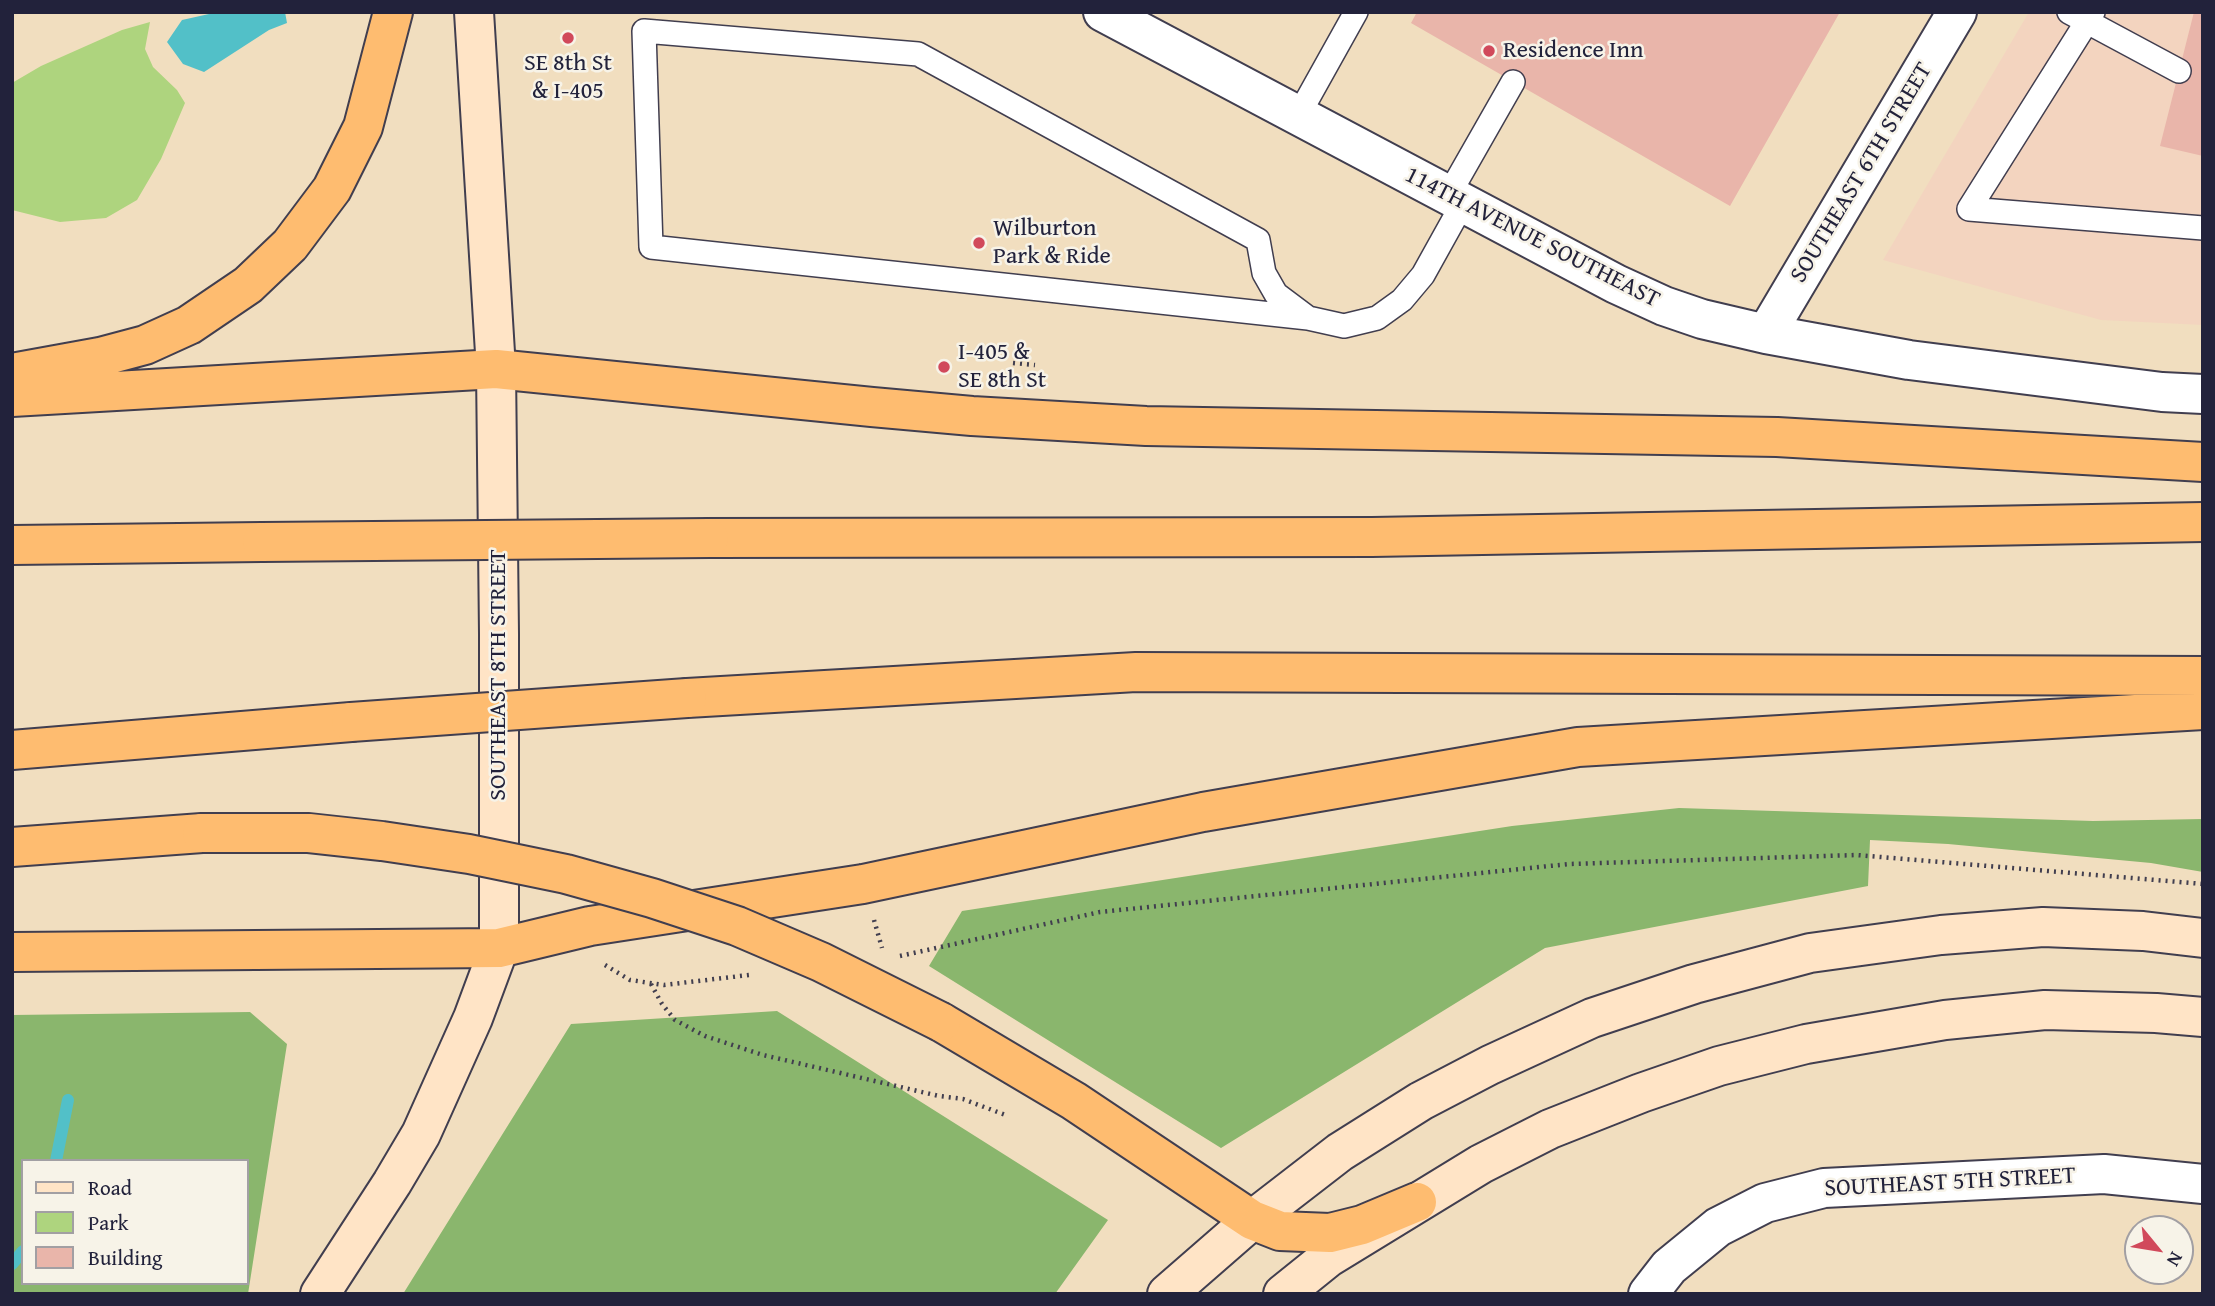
<!DOCTYPE html>
<html>
<head>
<meta charset="utf-8">
<style>
	body { margin:0 }
	#map { position:relative; width:2215px; height:1306px; overflow:hidden; background:#f1debf; font-family:"Gentium Book Plus",serif }
	canvas { display:block }
	.frame { position:absolute; inset:0; border:14px solid #22223b; pointer-events:none }
	.legend { position:absolute; left:21px; top:1159px; width:228px; height:126px; box-sizing:border-box; background:#f7f3e8; border:2px solid #a29fa3; margin:0; padding:9px 12px; list-style:none; font-size:21px; color:#22223b }
	.legend li { display:flex; align-items:center; gap:14px; height:35px }
	.legend b { width:35px; border:2px solid #a29fa3 }
	.north { position:absolute; left:2124px; top:1215px; width:70px; height:70px; box-sizing:border-box; background:#f7f3e8; border:2px solid #a29fa3; border-radius:50%; rotate:120deg; font-size:19px; font-weight:700; line-height:28px; text-align:center; color:#22223b }
	.north::after { content:''; display:block; margin:auto; width:24px; height:32px; background:#d1495b; clip-path:polygon(50% 0,100% 100%,50% 72%,0 100%) }
</style>
</head>
<body>
<div id="map">
<canvas width="2215" height="1306"></canvas>
<div class="frame"></div>
<ul class="legend">
<li><b style="height:9px;background:#ffe4c6"></b>Road</li>
<li><b style="height:19px;background:#aed47e"></b>Park</li>
<li><b style="height:19px;background:#e9b5aa"></b>Building</li>
</ul>
<div class="north">N</div>
</div>
<script>
const g = document.querySelector('canvas').getContext('2d');
g.lineJoin = 'round';
function paint(path, color) { g.fillStyle = color; g.fill(path, 'evenodd'); }
const toPath = rows => new Path2D(rows.map(r => 'M' + r).join(''));
function strokePath(path, color, width, dash) { g.strokeStyle = color; g.lineWidth = width; g.lineCap = dash ? 'butt' : 'round'; g.setLineDash(dash || []); g.stroke(path); }
function drawText(font, color, halo, rows, align = 'center') {
  g.font = font + ' "Gentium Book Plus",serif'; g.lineWidth = 5; g.setLineDash([]); g.textBaseline = 'middle'; g.strokeStyle = halo; g.fillStyle = color; for (const [text, x, y, turn = 0] of rows) {
    g.save(); g.translate(x, y); g.rotate((+turn || 0) * Math.PI / 180); g.textAlign = isNaN(turn) ? turn : align; if (halo) g.strokeText(text, 0, 0); g.fillText(text, 0, 0); g.restore();
  }
}
paint(toPath([
	[2029,12,2203,12,2203,325,2101,320,1883,260]
]), '#f3d4bf');
paint(toPath([
	[150,22,145,49,153,67,177,90,185,103,161,159,137,200,106,218,60,222,12,210,12,83,41,66,122,30]
]), '#aed47e');
paint(toPath([
	[1679,808,2093,821,2203,819,2203,872,2151,863,1948,844,1870,840,1868,886,1545,948,1221,1148,929,966,962,911,1512,826],
	[777,1011,1108,1220,1055,1294,403,1294,571,1024],
	[250,1012,287,1044,248,1294,12,1294,12,1015],
	[23,1161,247,1161,247,1283,23,1283]
]), '#8ab66d');
paint(toPath([
	[218,12,285,12,287,23,269,30,204,72,183,64,167,42,182,20]
]), '#52c0c8');
strokePath(toPath([
	[56,1161,68,1100],
	[12,1264,23,1251]
]), '#52c0c8', 12);
paint(toPath([
	[1417,12,1840,12,1730,206,1411,23],
	[2194,12,2203,12,2203,156,2160,146]
]), '#e9b5aa');
const service = toPath([
	[2069,12,2179,71],
	[2093,12,1969,209,2203,228],
	[1298,116,1356,12],
	[1448,196,1513,82],
	[1308,318,651,247,644,31,918,54,1258,240,1264,273,1276,294,1308,318,1344,326,1377,318,1402,300,1423,275,1463,203]
]);
const tertiary = toPath([
	[1103,12,1616,284,1664,306,1702,319,1766,334,1909,360,2162,392,2203,394],
	[1766,334,1957,12],
	[1648,1294,1669,1267,1718,1227,1765,1203,1824,1188,2104,1174,2203,1184]
]);
const secondary = toPath([
	[320,1294,392,1183,421,1134,473,1018,499,948,499,634,496,369,474,12],
	[1167,1294,1252,1220,1340,1152,1421,1101,1490,1065,1592,1018,1694,984,1810,953,1941,935,2043,927,2143,931,2203,938],
	[1283,1294,1329,1257,1481,1164,1550,1129,1641,1093,1719,1066,1806,1044,1945,1020,2045,1010,2156,1013,2203,1017]
]);
const motorway = toPath([
	[12,373,100,357,145,345,189,325,248,285,290,245,332,189,363,127,393,12],
	[12,397,496,369,872,407,972,416,1146,426,1777,437,2203,462],
	[709,538,1372,537,2203,522],
	[12,545,262,542],
	[687,698,1136,672,2203,676],
	[12,750,351,722],
	[12,847,202,833],
	[12,952,499,948,590,926,863,884,1203,812,1578,747,2203,710],
	[941,1022,1074,1101,1252,1220,1280,1231,1330,1233,1362,1225,1417,1202]
]);
strokePath(service, '#413e4f', 26);
strokePath(tertiary, '#413e4f', 42);
strokePath(secondary, '#413e4f', 42);
strokePath(motorway, '#413e4f', 42);
strokePath(toPath([
	[1013,363,1035,365],
	[874,920,882,948],
	[900,956,1100,912,1569,864,1857,855,2203,884],
	[605,965,630,980,664,985,749,975],
	[651,984,662,1004,675,1020,705,1036,763,1055,939,1096,963,1099,1008,1116]
]), '#413e4f', 4.5, [2, 5]);
strokePath(service, '#fff', 23);
strokePath(tertiary, '#fff', 38);
strokePath(secondary, '#ffe4c6', 38);
strokePath(motorway, '#febc70', 38);
const motorwayBridge = toPath([
	[262,542,709,538],
	[351,722,687,698],
	[202,833,309,833,382,841,469,854,566,874,652,898,737,926,821,962,941,1022]
]);
strokePath(motorwayBridge, '#413e4f', 42, []);
strokePath(motorwayBridge, '#febc70', 38);
for (const [x, y, r, color] of [
	[568,38,7,"#d1495b"],
	[1489,51,7,"#d1495b"],
	[979,243,7,"#d1495b"],
	[944,367,7,"#d1495b"]
]) { const dot = new Path2D(); dot.arc(x, y, r, 0, 2 * Math.PI); g.fillStyle = color; g.fill(dot); strokePath(dot, '#f7f3e8', 2.5); }
drawText('24px', '#22223b', '#f7f3e8', [
	["Residence Inn",1503,51],
	["SE 8th St",568,64,"center"],
	["& I-405",568,92,"center"],
	["Wilburton",993,229],
	["Park & Ride",993,257],
	["I-405 &",958,353],
	["SE 8th St",958,381]
], 'left');
drawText('24px', '#22223b', '#f7f3e8', [
	["SOUTHEAST 6TH STREET",1862,173,-59],
	["114TH AVENUE SOUTHEAST",1532,238,27],
	["SOUTHEAST 8TH STREET",499,675,-90],
	["SOUTHEAST 5TH STREET",1950,1183,-3]
]);
</script>
</body>
</html>
